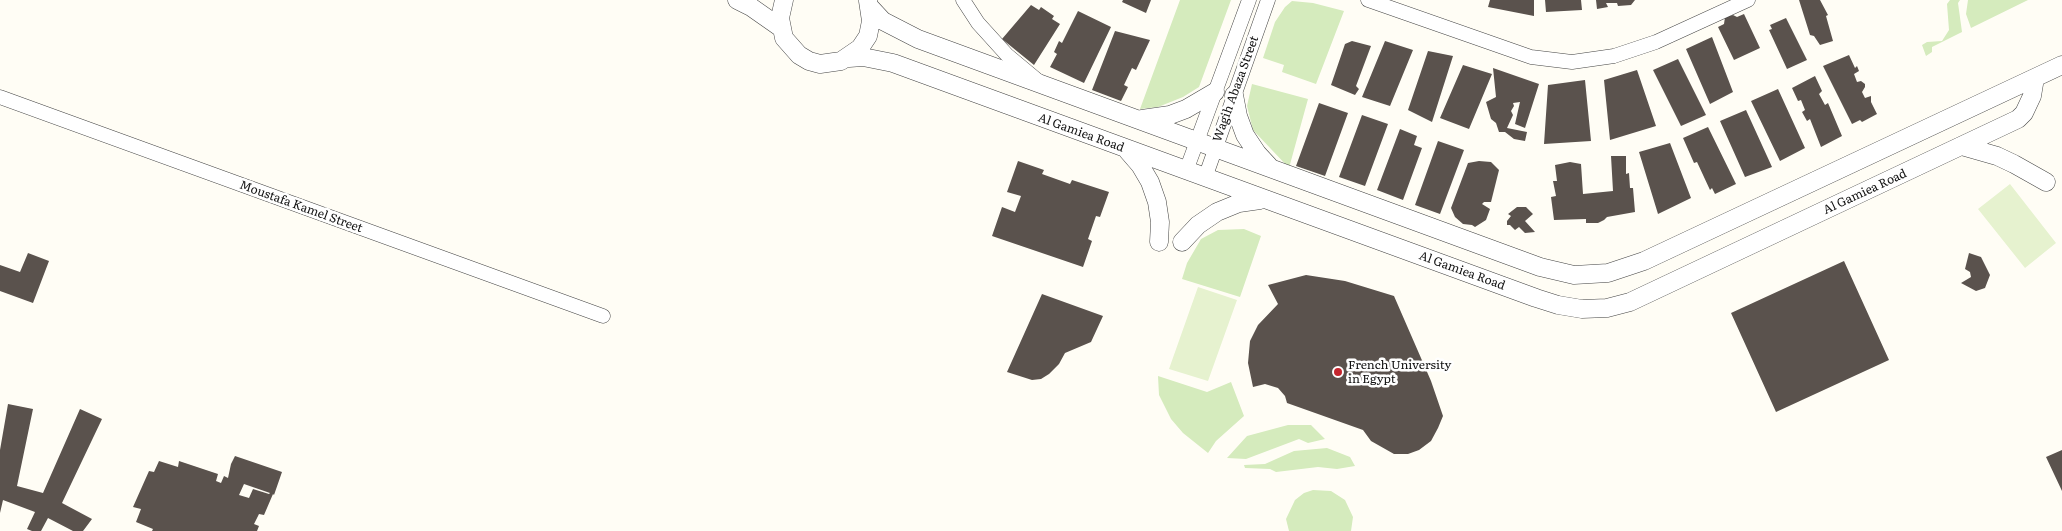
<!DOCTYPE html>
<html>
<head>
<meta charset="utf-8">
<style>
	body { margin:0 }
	canvas { display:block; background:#fffdf5 }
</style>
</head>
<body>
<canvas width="2062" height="531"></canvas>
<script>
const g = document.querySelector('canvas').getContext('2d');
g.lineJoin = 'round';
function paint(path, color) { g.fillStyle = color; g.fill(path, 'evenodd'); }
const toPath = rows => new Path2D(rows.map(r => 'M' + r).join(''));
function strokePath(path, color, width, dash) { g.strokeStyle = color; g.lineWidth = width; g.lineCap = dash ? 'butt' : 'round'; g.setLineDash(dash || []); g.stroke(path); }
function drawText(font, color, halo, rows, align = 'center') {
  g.font = font + ' Literata,serif'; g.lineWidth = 5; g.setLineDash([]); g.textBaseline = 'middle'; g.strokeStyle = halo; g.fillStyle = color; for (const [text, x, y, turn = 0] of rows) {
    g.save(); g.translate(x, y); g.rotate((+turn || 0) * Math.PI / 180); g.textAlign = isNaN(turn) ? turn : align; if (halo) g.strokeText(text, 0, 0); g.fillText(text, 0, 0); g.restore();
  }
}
paint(toPath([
	[1180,0,1231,0,1199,87,1183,97,1158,107,1140,109],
	[1950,0,1960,0,1958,3,1962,32,1932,47,1932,52,1926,56,1922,45,1927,42,1942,41,1949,30,1947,4],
	[1968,0,2028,0,1971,28,1966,14],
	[1292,1,1313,3,1344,11,1316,84,1282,72,1284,65,1263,58,1275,22,1285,7],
	[1252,84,1308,99,1289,168,1253,130,1247,106],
	[1244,229,1261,236,1240,297,1182,279,1187,263,1201,239,1218,230],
	[1158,376,1207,392,1231,382,1244,416,1216,441,1208,453,1183,433,1171,419,1159,395],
	[1288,425,1311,425,1325,439,1308,443,1299,439,1246,459,1227,458,1247,436],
	[1327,448,1350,457,1355,466,1337,469,1318,467,1276,472,1270,469,1245,468,1244,465,1265,464,1294,451],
	[1313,490,1331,491,1345,500,1353,517,1351,531,1289,531,1286,519,1295,500,1304,493]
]), '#d5ebbd');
paint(toPath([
	[2010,184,2056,243,2025,268,1978,209],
	[1198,287,1237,300,1208,381,1169,369]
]), '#e6f2cf');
paint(toPath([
	[1123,0,1151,0,1146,13,1122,2],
	[1490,0,1534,0,1534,16,1488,7],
	[1545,0,1581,0,1582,10,1546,12],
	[1596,0,1635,0,1631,5,1618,6,1617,3,1606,3,1608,7,1597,9],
	[1799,0,1820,0,1828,15,1826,16,1833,41,1820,45,1814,36,1810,35],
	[1031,5,1039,10,1041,7,1054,16,1052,19,1060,24,1034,65,1002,39],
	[1078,11,1111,27,1084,83,1050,67,1057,54,1054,52,1059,41,1062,43],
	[1744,14,1760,48,1734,60,1718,27,1724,24,1725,17,1733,15,1737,17],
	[1786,18,1807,60,1787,69,1769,30,1772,29,1770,25],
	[1115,31,1150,40,1136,70,1132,68,1124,85,1128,87,1121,101,1092,90],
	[1712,37,1733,92,1710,104,1686,49],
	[1352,41,1371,46,1356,86,1359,89,1355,95,1331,85,1345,44],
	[1385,41,1413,50,1390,106,1362,97],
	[1428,51,1453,56,1432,122,1408,110],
	[1849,55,1855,68,1857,66,1859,71,1854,74,1857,82,1861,81,1865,84,1865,87,1862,92,1865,98,1871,96,1871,102,1877,114,1862,122,1860,120,1852,124,1823,66],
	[1678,59,1706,115,1681,126,1653,70],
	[1463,65,1492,74,1469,129,1440,118],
	[1493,68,1539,84,1525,128,1515,124,1520,102,1513,103,1514,106,1511,111,1513,115,1507,128,1527,132,1525,141,1514,139,1505,132,1499,132,1496,123,1491,119,1486,102,1496,97],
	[1637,70,1656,126,1610,140,1604,80],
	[1815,76,1822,91,1819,94,1825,105,1828,103,1842,136,1821,147,1810,119,1807,121,1802,112,1805,110,1801,100,1798,101,1792,88],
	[1585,80,1591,141,1544,144,1548,85],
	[1778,89,1805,148,1780,161,1751,101],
	[1319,103,1348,113,1325,176,1296,166],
	[1746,110,1772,167,1745,177,1720,121],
	[1362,115,1388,124,1365,186,1339,177],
	[1708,127,1736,184,1715,194,1712,188,1710,190,1697,162,1694,163,1683,138],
	[1400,129,1417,136,1414,145,1422,148,1403,200,1377,190],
	[1438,141,1464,150,1440,214,1415,205],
	[1670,143,1691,198,1658,214,1639,152],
	[1611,156,1626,156,1626,174,1629,173,1630,188,1633,188,1635,212,1607,217,1604,220,1598,223,1586,223,1586,219,1554,220,1551,197,1556,196,1553,181,1557,181,1555,165,1570,162,1581,164,1583,194,1613,191],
	[1018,161,1044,170,1042,174,1070,184,1072,180,1109,192,1100,217,1096,216,1088,239,1092,241,1083,267,992,236,1002,207,1015,212,1021,196,1007,192],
	[1479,161,1491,162,1499,170,1491,202,1484,202,1482,204,1490,209,1486,220,1475,227,1472,225,1463,224,1455,217,1451,208,1468,163],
	[1517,207,1526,207,1533,214,1525,221,1535,232,1525,233,1519,227,1515,230,1510,225,1507,225,1507,221,1511,216,1508,214],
	[28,253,49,261,33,303,0,291,0,265,20,272],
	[1969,253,1981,257,1990,275,1985,288,1976,291,1961,283,1971,277,1970,272,1965,269],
	[1844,261,1889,360,1776,412,1731,313],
	[1306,275,1345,281,1394,296,1431,381,1443,416,1438,428,1431,441,1419,450,1408,454,1394,454,1371,441,1363,430,1287,403,1285,396,1278,388,1265,384,1253,387,1248,363,1250,341,1258,325,1278,304,1268,285],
	[1042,294,1103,316,1091,342,1065,353,1059,364,1049,374,1041,379,1032,380,1007,372],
	[8,404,33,409,17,486,43,493,80,409,102,419,62,503,92,519,83,531,73,531,48,518,41,531,32,531,27,529,35,512,3,500,0,513,0,450],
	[2062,450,2062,491,2046,457],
	[235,456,282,472,274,495,273,494,264,515,259,514,254,524,259,526,257,531,152,531,153,529,136,522,141,509,133,507,149,471,154,472,159,461,178,467,179,461,218,474,216,481,221,483,224,476,228,478,231,464],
	[244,484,270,493,269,494,253,489,249,498,239,495]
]), '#5a524d');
const minor = toPath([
	[963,0,978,23,1007,55,1037,80],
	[1368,0,1531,57,1572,62,1614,56,1656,42,1748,0],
	[0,97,603,316],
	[1186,171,1249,0],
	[1205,178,1268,0]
]);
const tertiary = toPath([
	[737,0,751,7,781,28],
	[784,0,780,18,784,38,799,55,809,61,820,64,841,61,860,48,868,36,871,21,868,1],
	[870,7,883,21,918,39,1540,267,1574,275,1608,273,1644,261,2062,65],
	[849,58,863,57,893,63,1536,298,1558,305,1582,309,1607,308,1630,302,2018,119,2024,113,2032,96,2035,78],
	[1234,95,1238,116,1245,135,1257,153,1269,166],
	[1142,119,1170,115,1186,109,1215,92],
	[1962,146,1997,156,2014,164,2046,182],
	[1127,150,1140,165,1150,182,1157,202,1160,222,1159,242],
	[1182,242,1198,225,1217,212,1239,203,1260,200]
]);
strokePath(minor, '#444', 15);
strokePath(tertiary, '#444', 19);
strokePath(minor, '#fff', 14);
strokePath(tertiary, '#fff', 18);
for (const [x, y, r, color] of [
	[1338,372,5,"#c4262e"]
]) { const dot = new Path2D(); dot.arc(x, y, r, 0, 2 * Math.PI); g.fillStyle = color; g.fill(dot); strokePath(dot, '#fff', 2); }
drawText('12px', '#111', '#fff', [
	["Wagih Abaza Street",1236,89,-70],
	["Al Gamiea Road",1081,133,20],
	["Al Gamiea Road",1865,192,-25],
	["Moustafa Kamel Street",301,207,20],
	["Al Gamiea Road",1462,271,20]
]);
drawText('12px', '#111', '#fff', [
	["French University",1348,365],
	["in Egypt",1348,379]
], 'left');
</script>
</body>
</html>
